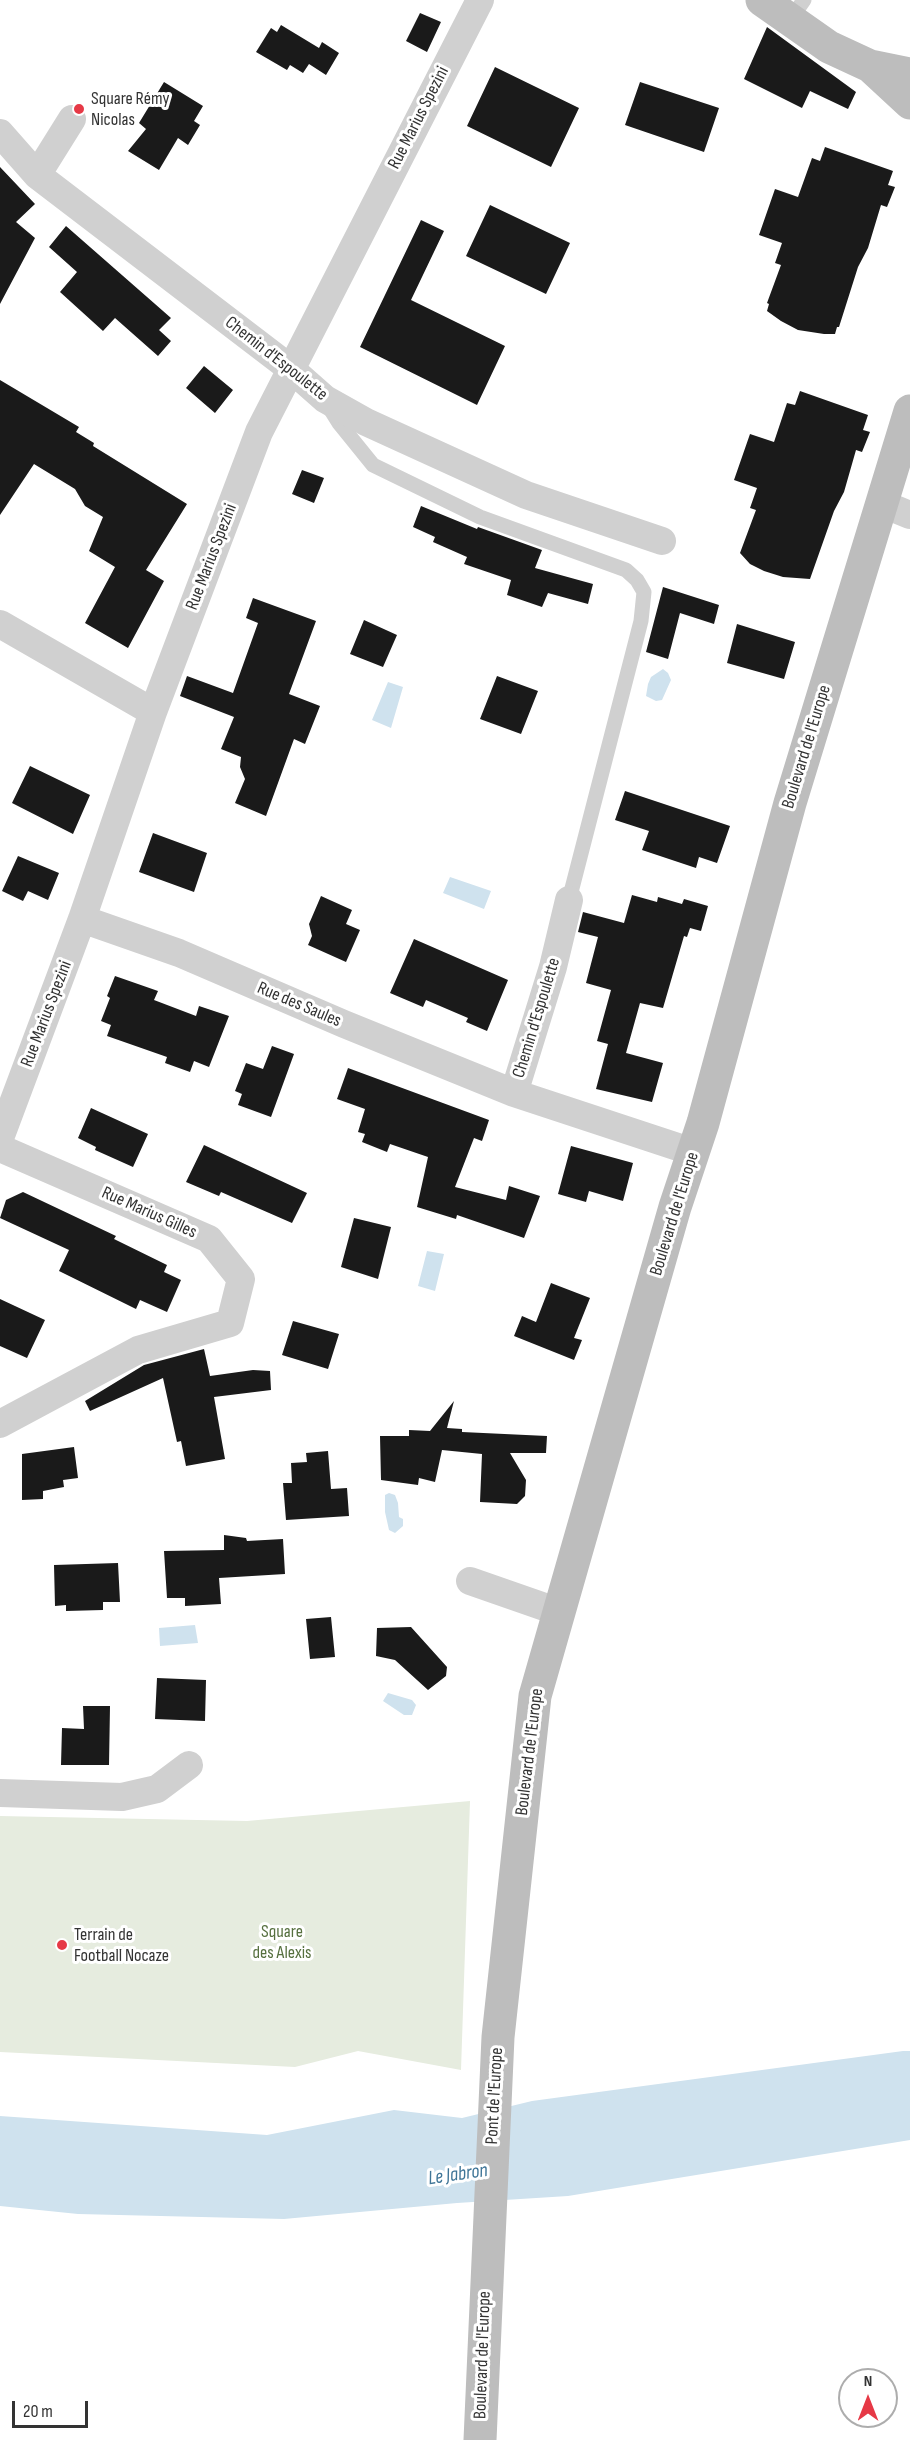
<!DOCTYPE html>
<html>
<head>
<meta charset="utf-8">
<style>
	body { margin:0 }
	#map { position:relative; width:910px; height:2440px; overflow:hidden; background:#fff; font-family:"Sofia Sans Condensed",sans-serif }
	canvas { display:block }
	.north { position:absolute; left:838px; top:2368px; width:60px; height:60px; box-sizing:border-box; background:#fff; border:2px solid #adadad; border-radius:50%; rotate:0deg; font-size:16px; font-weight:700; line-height:24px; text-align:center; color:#333 }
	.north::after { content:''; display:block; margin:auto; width:21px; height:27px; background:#e63946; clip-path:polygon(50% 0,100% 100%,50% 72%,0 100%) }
	.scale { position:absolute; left:12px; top:2401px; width:76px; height:27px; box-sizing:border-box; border:3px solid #333; border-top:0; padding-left:8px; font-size:18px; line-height:21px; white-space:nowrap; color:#333; -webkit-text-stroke:4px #fff; paint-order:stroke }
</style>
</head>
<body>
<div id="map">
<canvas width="910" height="2440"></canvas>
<div class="north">N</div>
<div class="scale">20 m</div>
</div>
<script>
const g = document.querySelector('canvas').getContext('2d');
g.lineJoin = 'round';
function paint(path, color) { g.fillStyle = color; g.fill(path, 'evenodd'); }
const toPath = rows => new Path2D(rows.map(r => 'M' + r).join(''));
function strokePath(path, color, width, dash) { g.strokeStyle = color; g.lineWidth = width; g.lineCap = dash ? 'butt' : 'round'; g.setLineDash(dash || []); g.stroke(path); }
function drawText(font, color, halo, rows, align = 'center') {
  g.font = font + ' "Sofia Sans Condensed",sans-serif'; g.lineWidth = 6; g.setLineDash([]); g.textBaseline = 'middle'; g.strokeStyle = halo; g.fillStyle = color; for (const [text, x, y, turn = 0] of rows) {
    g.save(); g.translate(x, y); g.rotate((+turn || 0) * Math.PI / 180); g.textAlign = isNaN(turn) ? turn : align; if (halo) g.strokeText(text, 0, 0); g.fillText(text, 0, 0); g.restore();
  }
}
paint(toPath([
	[470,1801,461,2070,358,2051,295,2067,0,2052,0,1816,247,1821]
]), '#e6ecdf');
paint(toPath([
	[663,669,668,673,671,680,662,700,656,701,646,696,648,684,651,677],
	[388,682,403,687,391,728,372,720],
	[450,877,491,891,484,909,443,893],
	[427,1251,444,1254,435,1291,418,1286],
	[389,1493,395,1495,398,1503,399,1517,403,1519,403,1526,395,1533,389,1530,385,1512,385,1495],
	[195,1625,198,1643,160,1646,159,1628],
	[388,1693,412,1700,416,1705,412,1715,404,1715,383,1701],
	[903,2051,910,2051,910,2140,568,2196,457,2203,284,2219,78,2214,0,2206,0,2116,267,2135,394,2110,462,2118,532,2101]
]), '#cfe2ee');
paint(toPath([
	[420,13,441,22,427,52,406,41],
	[281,25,319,48,322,42,339,53,326,75,309,64,303,73,290,65,287,70,256,52,271,28,277,32],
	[767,27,856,92,848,109,810,91,802,108,744,79],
	[495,67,579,108,551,167,467,126],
	[164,82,203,106,194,121,200,125,188,145,178,138,159,170,128,151,146,129,139,123],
	[640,82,719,108,704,152,625,125],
	[825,147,893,171,888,185,895,187,887,207,881,205,868,248,858,267,839,327,837,327,835,334,824,334,798,330,781,321,767,311,769,304,767,303,781,265,775,263,782,243,759,235,775,189,798,197,812,158,820,161],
	[0,167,35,204,16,222,35,238,0,304],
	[490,205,570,243,546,294,466,256],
	[421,220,444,231,411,300,505,346,477,405,360,347],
	[66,226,171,318,159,330,171,341,158,356,115,318,103,331,60,292,77,272,49,247],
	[204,366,233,390,215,413,186,388],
	[0,380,79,427,76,432,94,443,93,446,187,504,146,570,164,581,128,648,85,623,115,567,89,551,103,517,85,506,75,489,34,464,0,515],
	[800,391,868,415,863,430,870,432,862,452,856,450,844,492,834,511,810,579,783,577,764,571,750,564,740,553,756,510,750,508,757,488,734,480,750,434,774,442,787,403,795,405],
	[302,470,324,478,314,503,292,494],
	[421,506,477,529,478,527,542,550,535,568,593,584,588,604,548,593,542,607,507,595,511,580,464,564,467,557,433,542,435,537,413,527],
	[663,587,719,605,714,624,680,613,668,659,646,652],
	[253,598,316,621,289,694,320,706,305,744,294,739,266,816,235,803,245,779,240,767,241,757,221,749,234,717,180,696,187,676,233,693,258,623,246,618],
	[364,620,397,635,383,667,350,654],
	[737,624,795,642,784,679,727,663],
	[497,676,538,691,521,734,480,719],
	[30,766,90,795,73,834,12,803],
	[625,791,730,826,717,863,699,857,696,868,642,850,649,831,615,820],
	[153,833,207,853,194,892,139,872],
	[18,856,59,873,48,900,28,891,23,901,2,891],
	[632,895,657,902,658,897,682,904,684,899,708,906,701,931,690,928,687,937,684,936,663,1008,640,1003,626,1053,663,1063,652,1102,596,1089,608,1044,597,1041,611,990,586,983,598,937,578,932,583,912,624,923],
	[321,896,352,910,346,924,360,930,346,962,308,945,312,936,309,924],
	[414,939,508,980,487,1031,466,1022,468,1018,426,1000,423,1007,390,993],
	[115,976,158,991,154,1000,196,1016,199,1006,229,1016,209,1067,194,1061,190,1072,165,1063,167,1057,107,1036,111,1025,101,1021,110,998,107,996],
	[272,1046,294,1054,271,1117,238,1105,242,1094,235,1091,246,1063,263,1069],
	[348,1068,489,1120,482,1141,474,1138,455,1187,506,1200,509,1186,540,1196,524,1238,457,1215,456,1219,417,1207,428,1157,390,1144,387,1152,362,1142,365,1134,358,1132,365,1109,337,1099],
	[91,1108,148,1134,133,1167,95,1150,96,1147,78,1138],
	[204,1145,307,1193,292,1223,221,1192,219,1196,186,1182],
	[571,1146,633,1163,623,1201,589,1191,586,1202,558,1194],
	[23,1192,116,1236,114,1239,167,1265,164,1272,181,1280,167,1312,140,1300,136,1309,59,1271,69,1250,0,1218,6,1200],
	[354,1218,391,1227,378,1279,341,1267],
	[551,1283,590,1298,574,1338,582,1340,574,1360,514,1336,522,1316,536,1322],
	[0,1299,45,1320,27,1358,0,1346],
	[293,1321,339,1334,328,1369,282,1355],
	[204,1349,210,1376,253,1370,270,1371,271,1390,214,1397,225,1459,186,1466,181,1441,177,1442,163,1378,90,1411,85,1401,144,1365],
	[454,1401,447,1428,462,1429,462,1432,547,1436,546,1453,510,1453,526,1480,525,1496,517,1504,480,1502,482,1454,442,1450,435,1482,419,1478,418,1485,381,1480,380,1436,409,1436,409,1430,430,1431],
	[74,1447,78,1478,63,1480,64,1487,43,1491,43,1499,22,1500,22,1454],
	[328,1451,331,1489,347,1488,349,1516,286,1520,283,1483,292,1483,291,1463,307,1462,306,1453],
	[224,1535,246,1538,247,1541,283,1539,285,1574,219,1578,221,1604,185,1606,185,1598,167,1598,164,1551,224,1550],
	[118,1563,120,1602,103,1602,103,1610,66,1611,66,1605,55,1606,54,1565],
	[331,1617,335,1657,310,1659,306,1619],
	[411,1627,447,1667,446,1676,428,1690,395,1660,376,1656,377,1628],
	[157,1678,206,1680,205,1721,155,1719],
	[83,1706,110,1706,109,1765,61,1765,62,1728,84,1729]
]), '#1a1a1a');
strokePath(toPath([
	[790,20,804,0],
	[329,407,339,423,373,465,480,517,626,570,637,580,644,592,641,621,569,900]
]), '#d0d0d0', 15);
strokePath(toPath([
	[0,133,37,175,291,369,325,399,366,422,526,495,662,541],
	[37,175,72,119],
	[883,504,910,515],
	[0,624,153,712],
	[569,900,553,967,514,1093,693,1152],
	[82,919,179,953,344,1024,514,1093],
	[0,1138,82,919,153,712,259,432,480,0],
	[0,1148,209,1239,241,1279,230,1323,138,1350,0,1424],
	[470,1581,559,1612],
	[0,1793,122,1797,157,1789,189,1765]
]), '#d0d0d0', 28);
strokePath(toPath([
	[762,0,829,47,870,66,910,74],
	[870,66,910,103],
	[480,2440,498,2037,535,1696,675,1207,703,1123,790,803,910,411]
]), '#bdbdbd', 33);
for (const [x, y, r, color] of [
	[79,109,6,"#e63946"],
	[62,1945,6,"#e63946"]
]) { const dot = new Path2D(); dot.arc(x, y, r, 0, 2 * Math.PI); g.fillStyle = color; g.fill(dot); strokePath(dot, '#fff', 2); }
drawText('18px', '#333', '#fff', [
	["Square Rémy",91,99],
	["Nicolas",91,120],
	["Terrain de",74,1935],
	["Football Nocaze",74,1956]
], 'left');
drawText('18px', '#333', '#fff', [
	["Rue Marius Spezini",419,118,-63],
	["Chemin d'Espoulette",276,359,38],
	["Rue Marius Spezini",212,557,-69],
	["Boulevard de l'Europe",807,747,-73],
	["Rue des Saules",299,1005,23],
	["Rue Marius Spezini",47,1014,-69],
	["Chemin d'Espoulette",537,1018,-73],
	["Rue Marius Gilles",149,1213,24],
	["Boulevard de l'Europe",675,1214,-73],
	["Boulevard de l'Europe",530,1752,-83],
	["Pont de l'Europe",495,2096,-87],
	["Boulevard de l'Europe",483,2355,-88]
]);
drawText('18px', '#56703f', '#fff', [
	["Square",282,1932],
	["des Alexis",282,1953]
]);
drawText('italic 20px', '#3f7597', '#fff', [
	["Le Jabron",458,2175,-8]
]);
</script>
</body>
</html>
